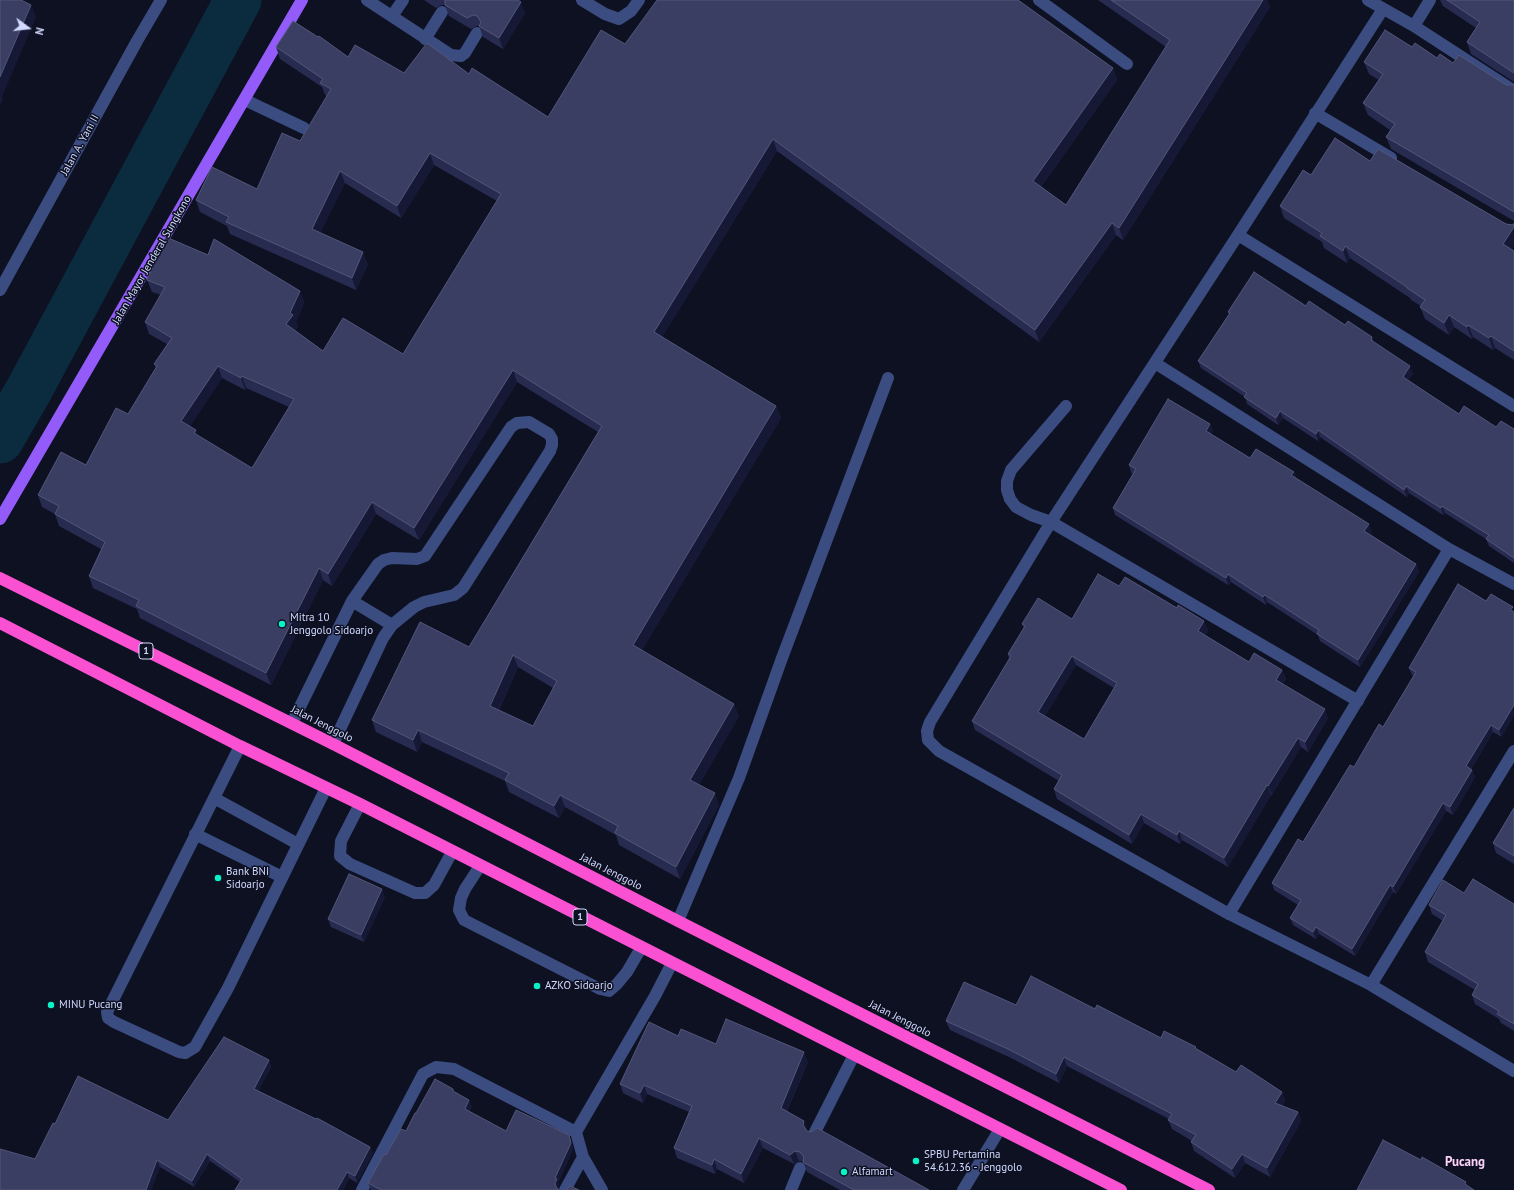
<!DOCTYPE html>
<html>
<head>
<meta charset="utf-8">
<style>
	body { margin:0 }
	#map { position:relative; width:1514px; height:1190px; overflow:hidden; background:#0e1122; font-family:"PT Sans",sans-serif }
	canvas { display:block }
	.north { position:absolute; left:8px; top:8px; width:40px; height:40px; -webkit-text-stroke:3px #0e1122; paint-order:stroke; rotate:105deg; font-size:11px; font-weight:700; line-height:16px; text-align:center; color:#d1d9fe }
	.north::after { content:''; display:block; margin:auto; width:14px; height:18px; background:#d1d9fe; clip-path:polygon(50% 0,100% 100%,50% 72%,0 100%) }
</style>
</head>
<body>
<div id="map">
<canvas width="1514" height="1190"></canvas>
<div class="north">N</div>
</div>
<script>
const g = document.querySelector('canvas').getContext('2d');
g.lineJoin = 'round';
const toPath = rows => new Path2D(rows.map(r => 'M' + r).join(''));
function strokePath(path, color, width, dash) { g.strokeStyle = color; g.lineWidth = width; g.lineCap = dash ? 'butt' : 'round'; g.setLineDash(dash || []); g.stroke(path); }
function paint(path, color) { g.fillStyle = color; g.fill(path, 'evenodd'); }
function drawText(font, color, halo, rows, align = 'center') {
  g.font = font + ' "PT Sans",sans-serif'; g.lineWidth = 3; g.setLineDash([]); g.textBaseline = 'middle'; g.strokeStyle = halo; g.fillStyle = color; for (const [text, x, y, turn = 0] of rows) {
    g.save(); g.translate(x, y); g.rotate((+turn || 0) * Math.PI / 180); g.textAlign = isNaN(turn) ? turn : align; if (halo) g.strokeText(text, 0, 0); g.fillText(text, 0, 0); g.restore();
  }
}
strokePath(toPath([
	[0,440,30,388,238,0]
]), '#0b2c3f', 47);
strokePath(toPath([
	[367,0,451,55,461,56,465,53,477,33],
	[582,0,605,14,619,19,631,11,639,0],
	[1039,0,1127,64],
	[1368,0,1414,26,1514,91],
	[1383,9,1238,235,1051,522,930,722,927,731,928,740,939,751,1229,914,1371,985,1514,1071],
	[392,16,403,0],
	[1414,26,1430,0],
	[425,39,442,12],
	[245,100,304,128],
	[1315,113,1391,158],
	[1238,235,1514,406],
	[0,290,137,41,161,0],
	[1155,363,1449,549,1514,584],
	[1066,406,1011,470,1007,481,1007,490,1010,499,1016,507,1031,515,1051,522,1358,701],
	[352,601,392,625],
	[292,723,352,601,378,564,384,560,392,558,417,559,425,556,511,427,517,423,529,422,549,434,552,439,552,445,550,451,463,588,454,595,424,602,414,607,392,625,383,638,333,744],
	[240,746,107,1012,108,1018,114,1022,179,1052,185,1053,195,1047,228,988,326,788],
	[214,798,298,844],
	[360,804,341,841,340,856,350,864,415,893,425,893,434,885,452,852],
	[195,834,282,877],
	[480,866,465,889,461,898,459,910,464,920,600,989,609,991,617,984,627,972,641,948],
	[1229,914,1449,549],
	[678,921,739,778,782,658,888,378],
	[1371,985,1514,751],
	[814,1134,854,1055],
	[362,1190,423,1074,436,1067,454,1069,576,1132],
	[565,1190,583,1157],
	[602,1190,583,1157,576,1132,655,996,672,963],
	[791,1190,800,1168],
	[963,1190,1000,1129]
]), '#3b4c80', 12);
strokePath(toPath([
	[0,519,302,0]
]), '#925bfa', 12);
strokePath(toPath([
	[0,578,333,744,678,921,1209,1190],
	[0,623,240,746,360,804,1121,1190]
]), '#fa50d2', 12);
paint(toPath([
	[424,0,518,0,525,13,503,49,483,37,479,26,477,26,471,29,449,16,445,5,442,5,436,8],
	[1098,0,1267,0,1270,7,1123,240,1116,235,1039,342,777,151,662,337,776,406,781,418,642,650,739,716,699,785,719,805,680,879,619,845,616,835,565,807,559,818,509,792,505,781,422,742,417,752,376,732,372,720,469,647,598,432,517,382,419,540,376,514,332,586,323,580,271,685,140,618,137,609,93,588,89,576,101,549,59,526,55,514,42,507,38,495,86,465,128,414,156,368,154,364,167,344,149,334,145,322,161,295,152,292,147,280,208,255,300,291,304,303,296,322,298,327,295,330,323,351,403,354,497,201,434,165,401,218,345,183,320,233,368,264,356,290,230,234,227,226,200,212,196,200,257,189,300,141,327,96,325,95,322,87,280,59,276,47,348,57,404,73,469,74,548,117,625,44,1113,68,1117,80,1041,187,1066,205,1166,47],
	[222,378,245,390,246,388,289,407,252,468,198,436,196,430,190,426],
	[518,667,553,688,533,726,499,710],
	[1440,0,1514,0,1514,82,1471,54,1467,42,1476,28,1443,6],
	[1412,47,1437,58,1453,63,1506,85,1513,85,1514,84,1514,221,1391,149,1386,137,1390,130,1368,115,1363,103,1379,80,1369,74,1364,62],
	[1370,161,1506,224,1513,225,1512,249,1514,251,1514,360,1495,348,1493,350,1473,337,1472,339,1454,327,1449,335,1425,319,1420,307,1421,306,1411,300,1410,298,1350,258,1347,263,1324,248,1322,242,1284,218,1280,206,1311,175],
	[1306,306,1372,337,1374,343,1413,374,1408,380,1459,414,1496,427,1514,429,1514,563,1489,546,1486,539,1445,513,1443,515,1409,493,1407,497,1320,437,1318,441,1283,418,1278,425,1247,404,1245,397,1201,368,1198,361,1229,314,1228,312],
	[1213,431,1211,434,1250,458,1294,472,1296,478,1372,531,1370,534,1416,564,1419,572,1360,667,1320,641,1318,635,1267,602,1266,605,1231,582,1228,585,1115,515,1113,508,1133,474,1131,472,1129,465],
	[1458,584,1502,737,1493,732,1471,769,1472,770,1475,777,1453,815,1446,811,1396,894,1393,892,1355,956,1319,934,1316,939,1293,925,1290,918,1298,905,1274,890,1272,883,1303,842,1354,767,1383,727,1414,676,1412,675,1409,668],
	[1119,586,1177,608,1204,621,1208,630,1205,635,1249,662,1282,670,1286,679,1283,684,1328,718,1308,752,1301,747,1272,795,1271,795,1228,867,1182,840,1180,844,1144,823,1132,844,1057,799,1054,789,1059,781,975,730,972,721,1009,659,1008,654,1024,628,1022,624,1072,619],
	[1076,665,1114,688,1084,739,1045,716],
	[1514,808,1514,864,1496,853,1493,843],
	[1464,893,1514,904,1514,1031,1501,1023,1499,1019,1475,1004,1472,995,1475,990,1428,962,1425,952,1443,921,1432,914,1429,905],
	[385,897,364,942,331,927,328,919],
	[1016,1005,1095,1009,1161,1038,1196,1049,1236,1072,1282,1092,1285,1101,1282,1106,1298,1112,1301,1121,1270,1177,1245,1163,1235,1178,1194,1151,1191,1142,1192,1141,1172,1129,1168,1120,1169,1119,1067,1066,1059,1083,1011,1058,950,1030,946,1021],
	[678,1036,716,1044,808,1062,787,1111,807,1130,807,1131,929,1190,840,1190,807,1172,803,1161,799,1161,794,1164,763,1148,744,1183,717,1169,715,1174,677,1158,674,1148,689,1112,647,1094,643,1103,623,1093,620,1084],
	[269,1060,271,1067,258,1091,370,1147,373,1153,357,1183,349,1178,343,1190,235,1190,240,1182,210,1161,194,1187,160,1167,151,1190,0,1190,35,1159,55,1124,168,1120],
	[453,1089,454,1092,472,1106,469,1112,506,1131,569,1135,573,1149,558,1183,559,1185,558,1189,559,1190,371,1190,368,1183,386,1155,406,1131,416,1113]
]), '#282b50');
paint(toPath([
	[1263,0,1267,0,1270,7,1123,240,1119,228],
	[521,2,525,13,503,49,499,38],
	[31,5,36,17,2,97,3,100,0,106,0,77],
	[1113,68,1117,80,1037,193,1033,181],
	[773,139,777,151,658,344,654,332],
	[430,153,434,165,401,218,397,206],
	[340,171,345,183,316,241,312,229],
	[1112,223,1116,235,1039,342,1035,330],
	[1514,227,1514,246,1508,256,1503,244],
	[1345,246,1350,258,1347,263,1343,251],
	[363,252,368,264,356,290,352,278],
	[300,291,304,303,296,322,298,327,290,336,286,324,290,313],
	[1449,315,1454,327,1449,335,1444,323],
	[1468,325,1473,337,1472,339,1467,327],
	[1491,336,1495,348,1493,350,1489,338],
	[218,366,222,378,186,433,181,421],
	[1410,366,1413,374,1406,384,1403,377],
	[513,370,517,382,419,540,414,528],
	[242,376,246,388,245,390,241,378],
	[776,406,781,418,638,657,633,645],
	[1280,411,1283,418,1278,425,1276,418],
	[1210,424,1213,431,1208,439,1206,431],
	[196,430,200,442,194,433],
	[1318,430,1320,437,1318,441,1316,434],
	[1294,472,1296,479,1291,475],
	[1406,486,1409,493,1407,497,1404,490],
	[372,502,376,514,332,586,328,574],
	[1442,506,1445,513,1443,515,1441,508],
	[1369,524,1372,531,1367,538,1364,531],
	[1416,564,1419,572,1360,667,1358,660],
	[319,568,323,580,271,685,266,673],
	[1228,574,1231,582,1228,585,1226,578],
	[1265,595,1267,602,1266,605,1263,597],
	[1513,607,1514,611,1514,616,1510,610],
	[1204,621,1208,630,1202,640,1198,631],
	[513,655,518,667,495,718,490,706],
	[1072,656,1076,665,1042,721,1038,712],
	[1282,670,1286,679,1280,689,1276,680],
	[734,704,739,716,695,792,690,780],
	[1514,705,1514,716,1502,737,1499,730],
	[1325,709,1328,718,1308,752,1305,742],
	[1491,725,1493,732,1468,773,1466,766],
	[418,730,422,742,417,752,413,740],
	[1298,738,1301,747,1272,795,1268,786],
	[1472,770,1475,777,1453,815,1450,807],
	[1267,785,1271,795,1228,867,1224,858],
	[715,793,719,805,680,879,676,867],
	[560,795,565,807,559,818,554,806],
	[1443,803,1446,811,1396,894,1393,887],
	[1141,814,1144,823,1132,844,1129,835],
	[1179,831,1182,840,1180,844,1177,835],
	[1390,885,1393,892,1355,956,1352,949],
	[382,889,385,897,364,942,361,935],
	[1316,927,1319,934,1316,939,1313,932],
	[804,1052,808,1062,784,1117,781,1108],
	[1064,1057,1067,1066,1059,1083,1056,1074],
	[269,1060,271,1067,256,1096,254,1089],
	[644,1085,647,1094,643,1103,640,1093],
	[1282,1092,1285,1101,1278,1112,1275,1103],
	[469,1100,472,1106,467,1116,465,1109],
	[1298,1112,1301,1121,1270,1177,1267,1168],
	[804,1121,807,1130,807,1135,803,1125],
	[569,1135,573,1149,558,1183,559,1185,557,1190,555,1183,555,1178],
	[759,1138,763,1148,744,1183,741,1174],
	[370,1147,373,1153,357,1183,355,1176],
	[795,1151,799,1161,794,1164,790,1155],
	[207,1154,210,1161,194,1187,192,1181],
	[1242,1154,1245,1163,1235,1178,1232,1169],
	[714,1159,717,1169,715,1174,712,1165],
	[157,1160,160,1167,151,1190,146,1190],
	[347,1172,349,1178,343,1190,337,1190]
]), '#161936');
const building = toPath([
	[0,0,21,0,31,5,0,77,0,0],
	[445,0,518,0,521,2,499,38,479,26,481,22,477,16,473,15,467,18,445,5,445,0],
	[657,0,1018,0,1113,68,1033,181,1066,205,1170,40,1111,0,1263,0,1119,228,1112,223,1035,330,773,139,654,332,776,406,633,645,734,704,690,780,715,793,676,867,615,833,618,826,560,795,554,806,505,780,509,773,418,730,413,740,372,720,420,622,469,647,602,426,513,370,414,528,372,502,328,574,319,568,266,673,136,606,139,600,89,576,105,542,55,514,59,506,38,495,61,452,86,465,116,408,128,414,157,366,154,364,172,338,145,322,165,287,147,280,166,237,208,255,214,239,300,291,290,313,293,315,286,324,323,351,343,318,403,354,501,194,430,153,397,206,340,171,312,229,363,252,352,278,226,222,229,217,196,200,212,167,257,189,282,133,300,141,331,89,320,83,323,79,276,47,293,21,318,37,319,36,348,57,355,45,404,73,427,43,469,74,472,68,548,117,601,30,625,44,657,0],
	[218,366,241,378,242,376,294,399,252,468,194,433,196,430,181,421,218,366],
	[513,655,557,681,533,726,490,706,513,655],
	[1447,0,1514,0,1514,73,1467,42,1480,22,1447,0],
	[1385,30,1412,47,1415,43,1437,58,1440,54,1453,63,1459,55,1506,85,1513,85,1514,84,1514,212,1386,137,1395,124,1363,103,1383,74,1364,62,1385,30],
	[1335,138,1370,161,1378,149,1506,224,1513,225,1514,223,1514,227,1503,244,1514,251,1514,351,1491,336,1489,338,1468,325,1467,327,1449,315,1444,323,1420,307,1425,300,1407,288,1407,287,1345,246,1343,251,1320,236,1322,233,1280,206,1303,170,1311,175,1335,138],
	[1254,272,1306,306,1309,301,1345,325,1348,321,1372,337,1371,340,1410,366,1403,377,1459,414,1464,406,1496,427,1501,421,1514,429,1514,558,1486,539,1489,535,1442,506,1441,508,1406,486,1404,490,1318,430,1316,434,1280,411,1276,418,1244,397,1247,393,1198,361,1230,313,1228,312,1254,272],
	[1168,399,1210,424,1206,431,1250,458,1256,449,1294,472,1291,475,1369,524,1364,531,1416,564,1358,660,1317,634,1319,630,1265,595,1263,597,1228,574,1226,578,1113,508,1136,469,1129,465,1168,399],
	[1098,574,1119,586,1125,577,1177,608,1178,605,1204,621,1198,631,1249,662,1254,653,1282,670,1276,680,1325,709,1305,742,1298,738,1268,786,1267,785,1224,858,1179,831,1177,835,1141,814,1129,835,1054,789,1062,775,972,721,1011,656,1008,654,1025,626,1022,624,1038,598,1072,619,1098,574],
	[1072,656,1117,683,1084,739,1038,712,1072,656],
	[1458,584,1486,601,1491,594,1513,607,1510,610,1514,612,1514,705,1499,730,1491,725,1466,766,1472,770,1450,807,1443,803,1393,887,1390,885,1352,949,1316,927,1313,932,1290,918,1301,900,1272,883,1298,839,1303,842,1350,765,1354,767,1379,724,1383,727,1416,672,1409,668,1458,584],
	[1514,808,1514,856,1493,843,1514,808],
	[349,874,382,889,361,935,328,919,349,874],
	[1473,879,1514,904,1514,1024,1497,1014,1499,1011,1472,995,1478,984,1425,952,1446,915,1429,905,1443,880,1464,893,1473,879],
	[1031,976,1095,1009,1097,1005,1161,1038,1164,1031,1196,1047,1195,1048,1236,1072,1241,1065,1282,1092,1275,1103,1298,1112,1267,1168,1242,1154,1232,1169,1191,1142,1196,1135,1168,1120,1172,1114,1064,1057,1056,1074,1008,1049,946,1021,964,982,1016,1005,1031,976],
	[726,1019,804,1052,781,1108,804,1121,803,1125,807,1131,811,1132,817,1128,929,1190,854,1190,803,1162,804,1157,800,1152,795,1151,790,1155,759,1138,741,1174,714,1159,712,1165,674,1148,692,1106,644,1085,640,1093,620,1084,649,1022,678,1036,681,1029,716,1044,726,1019],
	[224,1037,269,1060,254,1089,316,1119,317,1118,370,1147,355,1176,347,1172,337,1190,235,1190,242,1179,207,1154,192,1181,157,1160,146,1190,0,1190,0,1149,35,1159,53,1123,55,1124,78,1076,168,1120,224,1037],
	[435,1079,453,1089,453,1091,469,1100,465,1109,506,1131,516,1110,569,1135,571,1143,555,1178,557,1179,555,1183,556,1187,559,1190,381,1190,368,1183,384,1154,386,1155,401,1129,406,1131,415,1113,416,1113,435,1079],
	[1383,1140,1421,1160,1422,1157,1466,1182,1465,1184,1474,1190,1357,1190,1383,1140],
	[570,1186,579,1190,566,1190,570,1186]
]);
paint(building, '#3a3e63');
strokePath(building, '#52567b', 1);
for (const [x, y, r, color] of [
	[282,624,4,"#07f3c8"],
	[218,878,4,"#07f3c8"],
	[537,986,4,"#07f3c8"],
	[51,1005,4,"#07f3c8"],
	[916,1161,4,"#07f3c8"],
	[844,1172,4,"#07f3c8"]
]) { const dot = new Path2D(); dot.arc(x, y, r, 0, 2 * Math.PI); g.fillStyle = color; g.fill(dot); strokePath(dot, '#0e1122', 1.5); }
for (const [x, y, w] of [
	[146,651,14],
	[580,917,14]
]) { const box = new Path2D(); box.roundRect(x - w / 2, y - 8, w, 16, 3); g.fillStyle = '#0e1122'; g.fill(box); strokePath(box, '#d1d9fe', 1); }
drawText('bold 10px', '#d1d9fe', null, [
	["1",146,651],
	["1",580,917]
]);
drawText('11px', '#d1d9fe', '#0e1122', [
	["Jalan A. Yani II",80,145,-61],
	["Jalan Mayor Jenderal Sungkono",152,260,-60],
	["Jalan Jenggolo",322,724,27],
	["Jalan Jenggolo",611,872,27],
	["Jalan Jenggolo",900,1019,27]
]);
drawText('11px', '#d1d9fe', '#0e1122', [
	["Mitra 10",290,618],
	["Jenggolo Sidoarjo",290,631],
	["Bank BNI",226,872],
	["Sidoarjo",226,885],
	["AZKO Sidoarjo",545,986],
	["MINU Pucang",59,1005],
	["SPBU Pertamina",924,1155],
	["54.612.36 - Jenggolo",924,1168],
	["Alfamart",852,1172]
], 'left');
drawText('bold 13px', '#fed3fa', '#0e1122', [
	["Pucang",1465,1162]
]);
</script>
</body>
</html>
